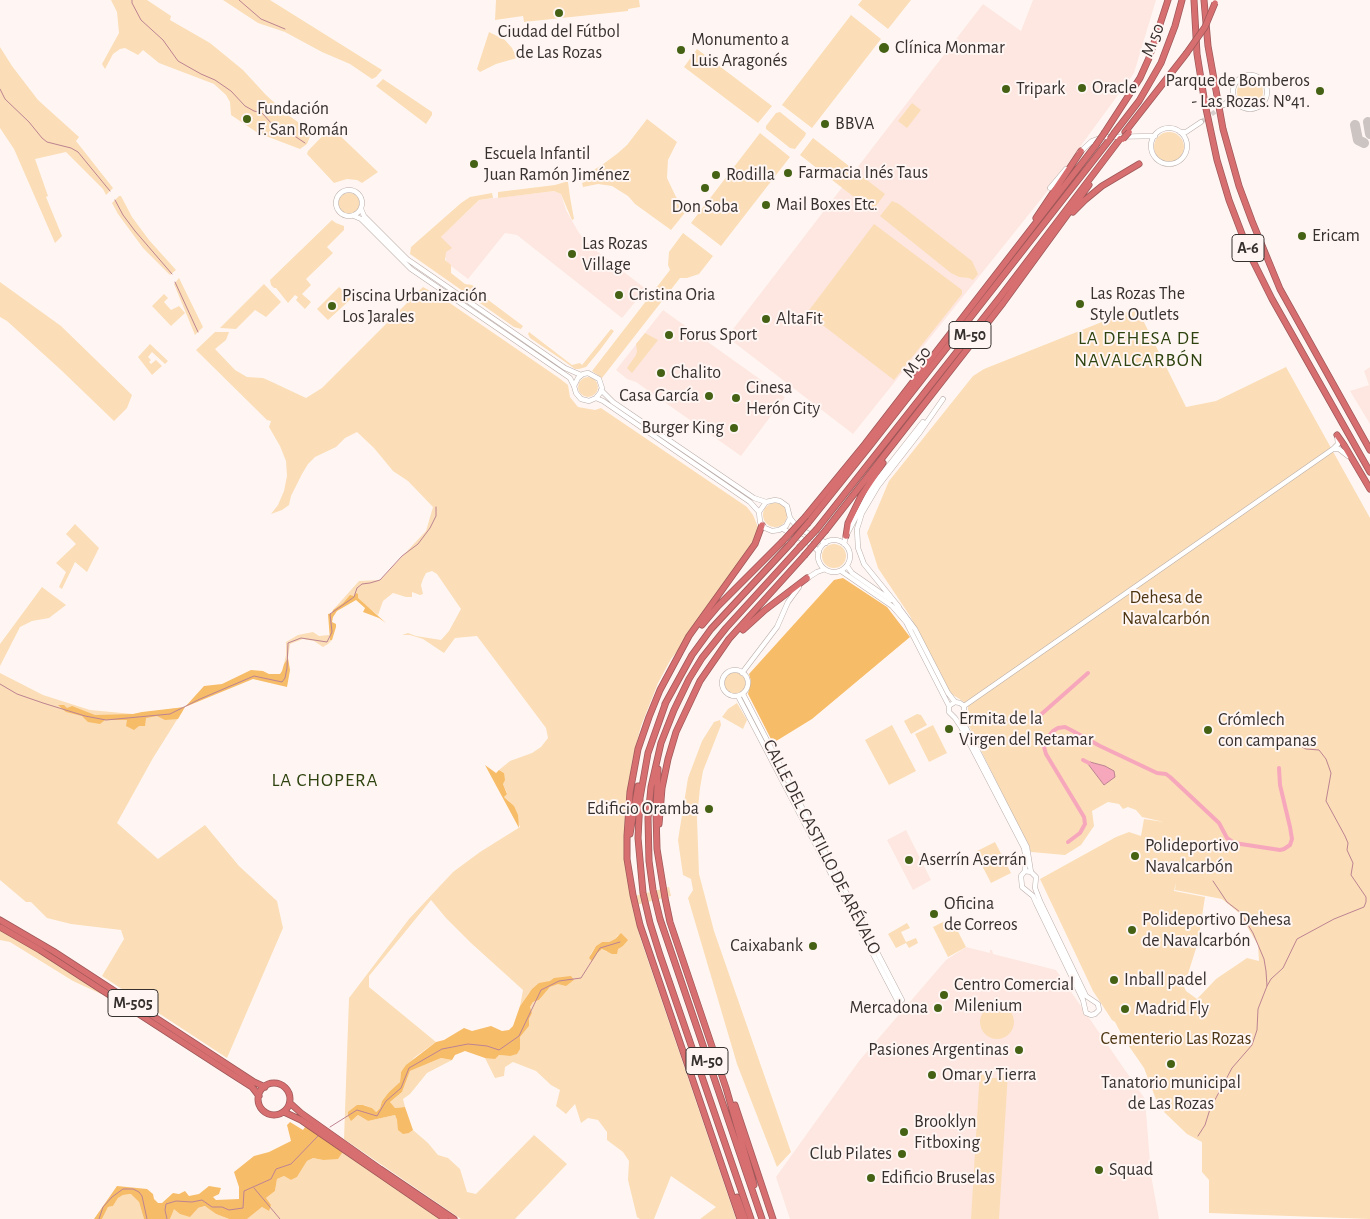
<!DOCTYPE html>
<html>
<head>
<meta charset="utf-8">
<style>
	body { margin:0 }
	canvas { display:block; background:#fff6f3 }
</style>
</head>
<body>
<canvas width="1370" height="1219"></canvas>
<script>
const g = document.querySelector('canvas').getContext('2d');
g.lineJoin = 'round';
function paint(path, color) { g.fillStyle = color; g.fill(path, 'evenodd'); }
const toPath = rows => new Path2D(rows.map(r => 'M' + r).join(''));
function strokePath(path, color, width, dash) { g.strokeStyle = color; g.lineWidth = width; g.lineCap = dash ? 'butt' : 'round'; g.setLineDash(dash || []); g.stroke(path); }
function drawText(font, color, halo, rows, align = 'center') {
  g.font = font + ' "Alegreya Sans",sans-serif'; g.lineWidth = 4; g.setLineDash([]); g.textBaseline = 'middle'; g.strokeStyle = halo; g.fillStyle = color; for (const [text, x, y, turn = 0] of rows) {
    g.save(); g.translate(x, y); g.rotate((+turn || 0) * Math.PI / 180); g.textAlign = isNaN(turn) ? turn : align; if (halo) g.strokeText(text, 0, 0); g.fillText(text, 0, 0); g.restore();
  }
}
paint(toPath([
	[1033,0,1156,0,1134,73,1050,188,853,434,727,337,983,4,1021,31],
	[554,191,561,194,566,210,579,233,590,246,646,289,622,318,517,235,505,233,468,279,447,263,440,238,479,200],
	[663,310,785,397,741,456,636,382,627,379,616,370],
	[1370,367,1370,424,1350,391,1369,385,1364,371],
	[906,830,931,880,913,890,887,840],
	[966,947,990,953,990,950,992,950,993,954,1056,970,1145,1099,1151,1175,1159,1219,790,1219,776,1177,859,1061,946,960]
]), '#fee7e0');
paint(toPath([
	[111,0,147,0,171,16,170,20,210,43,243,70,266,95,288,115,305,127,311,134,307,144,300,149,258,133,231,115,230,102,226,95,214,84,159,63,143,50,138,55,125,48,120,49,113,54,105,69,102,64,119,33,117,12],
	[223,0,270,0,382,70,376,77,372,79,350,64,322,52,285,32,258,23],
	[496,0,639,0,640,7,628,9,628,11,524,22,523,16,495,20],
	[862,0,911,0,888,29,858,5],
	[851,15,881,39,812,128,782,105],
	[489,32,505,40,512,48,517,58,496,64,480,72,477,69],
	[0,47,12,66,38,100,79,137,76,141,113,188,106,195,103,189,66,152,35,159,48,196,46,197,62,236,55,243,14,149,0,128],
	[697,49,772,106,758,123,684,67],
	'1237 92a13 13 0 1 1 26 0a13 13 0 1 1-26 0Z',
	[383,79,432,112,432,115,426,124,376,86],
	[912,103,921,110,907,128,898,121],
	[780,112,806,133,805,136,795,149,790,148,766,129,766,126,776,113],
	[647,119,677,142,668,160,667,178,676,197,688,209,671,230,635,204,628,196,612,186,598,184,583,187,582,183,585,182,583,176,602,165,618,153,627,145],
	[331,127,378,172,362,183,357,180,347,179,334,183,307,154,308,151],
	'1154 147a15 15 0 1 1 30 0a15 15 0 1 1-30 0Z',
	[760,133,790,157,721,246,691,223],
	[813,138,885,194,872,211,800,155],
	[565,182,568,182,570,197,574,219,572,220,561,194,554,191,498,198,498,192,555,185],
	[492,193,493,198,479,200,441,237,452,248,446,252,445,260,451,265,451,273,465,284,472,285,476,288,475,290,523,326,521,329,514,327,410,254,411,247,461,203,470,197],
	'338 204a11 11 0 1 1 22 0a11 11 0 1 1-22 0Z',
	[119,196,121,196,132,217,149,240,176,270,170,275,143,248,118,214,112,203],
	[892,201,899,204,972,261,978,274,973,280,969,278,959,277,951,273,880,216],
	[332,220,336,223,344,226,344,230,327,247,333,253,306,279,311,285,302,294,311,302,305,309,296,300,298,297,295,295,288,303,276,288,274,288,271,285,270,280],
	[874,224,962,290,962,294,894,380,807,313],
	[683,233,713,256,699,274,687,278,680,278,602,378,592,371,670,270,668,265,669,252],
	[179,278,203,327,195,335,174,284],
	[0,282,61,326,132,395,127,408,114,421,61,370,7,321,0,317],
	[264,284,281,302,266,317,255,310,236,329,220,328],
	[339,287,352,298,328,320,317,309],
	[423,287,441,297,559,378,568,385,570,397,578,407,595,410,601,408,747,507,753,515,758,527,761,530,689,636,671,659,658,683,641,726,633,757,628,787,625,815,624,845,631,897,669,887,671,896,632,906,640,937,736,1219,700,1219,716,1207,671,1176,654,1219,640,1219,637,1217,628,1180,629,1161,623,1152,607,1140,607,1132,598,1120,588,1118,581,1123,575,1104,566,1114,556,1106,560,1090,551,1085,536,1071,513,1062,505,1067,504,1076,495,1078,485,1058,499,1055,510,1056,519,1046,520,1037,529,1026,529,1019,532,1013,530,1007,533,1002,539,1000,550,987,557,984,568,984,574,980,550,981,529,993,520,1006,523,990,471,943,446,918,431,900,369,976,369,987,436,1042,415,1057,401,1072,400,1082,389,1092,382,1101,380,1108,375,1112,372,1108,364,1105,353,1119,358,1115,368,1121,395,1115,397,1120,409,1133,413,1130,428,1143,438,1155,448,1158,460,1169,467,1192,476,1194,534,1135,567,1164,515,1219,461,1219,344,1139,349,998,409,919,453,872,480,852,520,827,509,801,504,797,507,793,503,784,504,773,499,770,510,761,532,753,541,747,548,738,546,728,477,636,455,638,444,653,423,639,410,635,402,635,408,633,416,636,441,640,449,631,461,609,437,574,432,571,426,573,423,579,421,585,423,594,420,595,412,592,412,597,406,597,393,593,383,601,378,615,354,596,350,596,343,603,333,610,359,581,380,580,426,531,433,507,408,481,393,471,374,448,357,432,345,438,336,447,315,457,308,464,302,474,291,496,289,505,282,510,271,514,278,505,284,491,287,476,286,461,280,446,269,427,271,421,267,420,196,350,215,332,229,332,226,340,215,349,235,370,247,377,263,378,272,382,306,398,322,388],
	[618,935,625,943,623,946,607,952,602,949,590,955,596,946,602,942,609,942,615,939],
	[164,294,168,298,164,302,171,310,179,306,185,313,171,326,152,306],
	[1137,308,1186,407,1216,401,1286,367,1370,518,1370,1219,1209,1213,1209,1180,1202,1172,1202,1142,1187,1134,1164,1112,1167,1107,1157,1102,1144,1068,1124,1039,1115,1022,1112,1020,1093,991,1040,879,1116,837,1129,832,1141,836,1144,819,1164,822,1142,817,1136,810,1128,807,1123,809,1119,804,1108,802,1092,811,1094,826,1081,845,1065,855,1031,852,968,724,968,706,964,702,950,693,910,616,878,568,867,533,889,481,973,376,984,369],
	[1176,883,1175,890,1222,899,1239,913,1258,945,1259,961,1247,958,1216,979,1197,999,1186,991,1181,980,1188,974,1198,942,1205,897,1174,891],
	[611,329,614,331,600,350,586,367,579,369,575,369,561,359,530,338,528,334,529,332,572,365,580,363,582,365],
	[645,333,658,340,632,373,627,368,636,355,637,351,636,344],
	[150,344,168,361,165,364,152,352,148,357,151,360,149,362,151,364,156,360,162,366,152,375,138,357],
	'578 387a10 10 0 1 1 20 0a10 10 0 1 1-20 0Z',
	'763 515a12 12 0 1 1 24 0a12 12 0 1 1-24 0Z',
	[75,524,99,548,87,572,75,562,62,589,59,587,66,572,56,563,76,544,66,534],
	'822 556a12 12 0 1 1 24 0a12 12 0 1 1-24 0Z',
	[42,587,66,605,49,618,32,621,20,627,0,666,0,644],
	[313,632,319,636,329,635,330,640,332,640,328,644,323,647,314,641,303,639,290,644,288,658,284,664,286,655,286,642,298,635],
	'722 683a12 12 0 1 1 24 0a12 12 0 1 1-24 0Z',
	[0,673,43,695,90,710,133,714,185,707,153,758,117,823,158,859,205,825,239,866,277,901,283,928,227,1058,102,976,124,939,121,930,71,924,47,918,31,902,26,902,0,880],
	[737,703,747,720,743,729,722,717,728,709],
	[917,714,921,715,927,725,911,734,904,721],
	[720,720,721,725,703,771,700,788,697,818,699,874,714,931,791,1152,777,1167,737,1064,688,898,693,890,691,879,683,875,678,840,688,778,702,741,714,722],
	[892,725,916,771,889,785,865,740],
	[933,725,947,753,929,762,915,734],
	[995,842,1011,873,991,883,975,852],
	[951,918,966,947,948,957,933,927],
	[907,923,910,928,901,932,906,942,916,938,918,943,909,948,906,943,896,948,888,934],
	[0,930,40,950,102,990,101,994,73,981,10,942,0,940],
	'980 1022a17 17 0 1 1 34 0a17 17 0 1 1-34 0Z',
	[441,1058,452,1060,427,1073,410,1094,403,1099,405,1107,395,1108,392,1105,390,1102,402,1092,410,1071],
	[980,1069,983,1075,992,1078,1000,1078,1008,1072,999,1219,971,1219],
	[344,1150,445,1219,247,1219,262,1207,269,1211,266,1198,275,1191,277,1179,284,1176,291,1180,297,1177,307,1161,313,1158,323,1160],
	[132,1194,139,1202,144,1219,102,1219,108,1207,113,1206,118,1198,123,1195],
	[206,1206,216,1214,229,1219,170,1219,173,1209,198,1208]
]), '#fbdeb7');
paint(toPath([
	[843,578,887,607,910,637,812,719,773,743,748,694,751,681,749,674,834,580],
	[356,593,358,594,358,598,386,623,379,618,363,612,365,608,356,600,337,611,333,617,332,622,336,624,336,627,332,640,330,640,328,614,332,613,333,610,343,603,350,595,354,596],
	[288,658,290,670,287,687,253,679,185,707,178,719,165,720,157,716,146,718,145,726,139,726,134,730,126,726,127,720,105,720,100,724,88,722,82,716,66,712,58,705,64,705,67,708,72,706,95,715,133,714,142,712,185,707,204,686,222,684,251,670,263,671,269,674,280,674,282,671,284,664],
	[485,765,496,773,499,770,504,773,505,780,503,784,507,794,504,797,514,806,518,815,519,828],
	[621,933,628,940,623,946,618,949,617,954,612,954,602,949,597,953,592,961,589,958,596,946,602,942,609,942,615,939],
	[571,976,574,980,566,986,558,984,550,987,539,1000,533,1002,530,1007,532,1013,529,1019,529,1026,520,1037,520,1049,517,1054,510,1056,499,1055,495,1059,485,1058,465,1051,455,1055,452,1060,441,1058,410,1071,402,1092,390,1102,395,1108,405,1107,413,1130,409,1133,403,1134,398,1130,397,1120,395,1115,368,1121,358,1115,351,1121,348,1116,348,1112,357,1105,363,1105,372,1108,376,1112,380,1108,382,1101,389,1092,400,1082,401,1072,406,1065,436,1042,444,1040,464,1028,472,1031,491,1026,502,1031,509,1030,513,1026,520,1006,532,989,539,983,550,981,554,978],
	[290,1122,303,1130,307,1124,344,1150,338,1159,323,1160,313,1158,307,1161,297,1177,291,1180,284,1176,277,1179,275,1191,266,1198,271,1205,269,1211,262,1207,247,1219,229,1219,216,1214,205,1206,198,1208,190,1217,180,1214,174,1209,170,1219,144,1219,139,1202,131,1194,123,1195,118,1198,113,1206,108,1207,102,1219,94,1219,117,1186,147,1189,153,1194,154,1199,158,1203,162,1203,173,1193,179,1194,185,1191,189,1196,199,1194,209,1186,221,1188,219,1194,213,1197,216,1200,239,1199,239,1187,234,1172,254,1156,269,1152,291,1141,287,1125]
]), '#f7bc68');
const water = toPath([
	[1090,762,1105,766,1114,771,1115,777,1104,785,1088,764,1090,762]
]);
paint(water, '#f7a7bc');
strokePath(water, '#bd8392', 1);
strokePath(toPath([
	[132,0,132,3,141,20,163,40,178,61,201,74,215,80,231,91,245,106,254,111,262,113,273,125,293,135,305,143],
	[239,0,261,19,285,29],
	[0,89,5,99,29,122,42,138,47,142,71,148,78,152,110,191],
	[115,200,123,215,135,231,172,274],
	[175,282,198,332],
	[0,684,17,694,43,703,85,716,106,720,170,714,200,699,254,676,282,682,285,678,287,668,288,643,301,638,327,642,332,632,330,614,354,597,357,588,362,584,370,583,380,580,402,556,418,544,430,528,436,516,436,507],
	[1267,986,1271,979,1283,968,1297,939,1334,919,1364,907,1366,902,1366,897,1351,875,1353,863,1347,850,1348,843,1345,836,1326,801,1331,773,1326,759,1319,750,1306,749,1300,746],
	[330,1127,357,1110,377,1116,386,1101,401,1088,409,1068,442,1049,468,1044,487,1046,499,1050,519,1036,541,990,559,981,581,978,600,948,620,942],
	[1198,1136,1205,1125,1210,1109,1232,1068,1252,1045,1257,1030,1258,1009,1267,986,1266,971,1264,959,1253,933,1240,912,1227,902,1213,881],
	[254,1188,280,1219],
	[99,1219,103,1207,112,1197,123,1189,133,1189,139,1192,142,1196,147,1219],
	[167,1219,165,1210,166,1204,176,1201,192,1202,202,1200,212,1207,222,1207,229,1210,243,1208,244,1191,271,1179,276,1169,291,1164,318,1136]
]), '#bd8392', 1);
strokePath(toPath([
	[1037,718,1088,673],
	[1083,760,1089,763],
	[1068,842,1080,833,1085,824,1084,817,1046,754,1044,747,1047,738,1053,731,1058,728,1065,727,1071,730,1100,746,1157,773,1166,774,1170,777,1219,823,1227,838,1234,843,1280,850,1284,849,1290,845,1292,839,1290,827,1280,785,1279,768]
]), '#f7a7bc', 4);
strokePath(toPath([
	[1368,122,1370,134],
	[1355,125,1358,140,1364,143]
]), '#ccc4c2', 10);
strokePath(toPath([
	[1201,122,1224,105]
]), '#d7cecc', 4.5, [4.5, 2]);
const secondary = toPath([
	'1233 92a17 17 0 1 1 34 0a17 17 0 1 1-34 0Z',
	[1224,105,1233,96],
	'1151 146a18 18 0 1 1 36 0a18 18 0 1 1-36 0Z',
	[1180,132,1186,132,1201,122],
	[1079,153,1092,141,1103,137,1155,136],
	[1050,188,1066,169],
	'336 203a13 13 0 1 1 26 0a13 13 0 1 1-26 0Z',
	[361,209,364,216,407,259,565,368,581,375],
	[354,216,361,219,411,269,570,378,574,386,576,393,581,399,589,401,596,398,600,393,602,388,599,379,588,373,583,374,578,378,574,386],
	[601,390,613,402,754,498,766,502],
	[596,398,603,401,750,502,759,512,760,522,765,528,772,531,779,530,786,526,790,518,787,506,780,501,775,500,766,502,759,512],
	[1333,449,1339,449,1348,456],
	[790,518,798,528,826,543],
	[783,529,811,544,819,552],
	'818 556a16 16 0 1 1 32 0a16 16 0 1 1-32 0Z',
	[844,544,846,536,872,487,923,422],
	[847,566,852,573,891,600],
	[841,571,892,606,906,622,949,706],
	[806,579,817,572,825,569],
	[897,605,915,629,948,693,955,702,960,703,964,706,964,711,962,716],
	[899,607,864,564,858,548,857,529,862,513,878,486,920,432,943,399],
	'722 683a13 13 0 1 1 26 0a13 13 0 1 1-26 0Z',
	[742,673,777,627,788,602,799,587],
	[743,694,902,1000],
	[738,696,898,1002],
	[955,702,949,706,949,712,955,718,961,727,1024,848,1026,860,1025,871],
	[964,706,1333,449,1338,444,1337,435],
	[962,716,965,726,1027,847,1031,872],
	[1025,871,1031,872,1036,877,1035,888,1040,901,1086,996,1098,1004,1099,1010,1095,1014,1091,1015,1086,1013,1083,1000,1036,903,1033,896,1022,887,1021,876,1025,871]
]);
const highway = toPath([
	[1194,0,1197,54,1205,104,1217,160,1229,200,1250,255,1272,299,1370,472],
	[1204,0,1208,46,1223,129,1239,186,1252,221,1280,289,1370,450],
	[1105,132,1140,78,1149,58,1168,0],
	[1115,132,1139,101,1161,63,1175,26,1182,0],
	[1125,132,1186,54],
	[1073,212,1085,200,1102,186,1139,164],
	[1036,218,1081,151],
	[1337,435,1344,445,1370,489],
	[806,516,865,444,1096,145],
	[808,523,869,447,1110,139],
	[817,529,1001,296,1120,139],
	[826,530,1003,303,1089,185],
	[846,536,848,523,861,496,883,463],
	[702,625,718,606,782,542],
	[743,630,765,610,807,578],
	[666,702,648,753,640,798,638,838,643,893,650,923,660,955,751,1219],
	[665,704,692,655,711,629,791,543],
	[658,769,656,813,657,849,665,898,670,922,726,1088,754,1185],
	[659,824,662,788,668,759,676,732,700,681,729,639,804,556],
	[630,834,638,786],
	[0,920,53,951,254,1082,265,1087],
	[0,927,40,950,230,1073,252,1087,259,1096],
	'258 1099a16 16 0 1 1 32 0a16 16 0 1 1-32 0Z',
	[290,1103,301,1113,380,1169,454,1219],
	[735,1105,773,1219],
	[284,1112,301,1120,445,1219],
	[737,1197,745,1219],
	[740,1219,640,925,633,895,627,859,627,836,630,792,638,749,649,717,660,690,689,636,755,544,762,525],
	[762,1219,660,919,653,890,649,861,648,818,651,787,661,743,674,710,689,679,702,658,726,628,799,548]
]);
strokePath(secondary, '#bbaeaa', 5.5);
strokePath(highway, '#9f5859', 7);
strokePath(secondary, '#fff', 4.5);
strokePath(highway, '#d76e70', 5.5);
const highwayBridge = toPath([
	[1186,54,1205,27,1215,3],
	[1110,139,1115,132],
	[1123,139,1129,132],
	[1096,145,1105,132],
	[782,542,806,516],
	[791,543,808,523],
	[799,548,817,529],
	[804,556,826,530]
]);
strokePath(highwayBridge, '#9f5859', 7, []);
strokePath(highwayBridge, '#d76e70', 5.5);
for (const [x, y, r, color] of [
	[559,13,5,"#446114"],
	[884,48,6,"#446114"],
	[681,50,5,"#446114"],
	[1082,88,5,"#446114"],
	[1006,89,5,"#446114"],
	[1320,91,5,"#446114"],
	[247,119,5,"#446114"],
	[825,124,5,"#446114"],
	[474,164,5,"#446114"],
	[788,173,5,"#446114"],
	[716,175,5,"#446114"],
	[705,188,5,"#446114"],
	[766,205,5,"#446114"],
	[1302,236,5,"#446114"],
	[572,254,5,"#446114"],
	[619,295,5,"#446114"],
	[1080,304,5,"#446114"],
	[332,306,5,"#446114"],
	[766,319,5,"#446114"],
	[669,335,5,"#446114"],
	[661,373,5,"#446114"],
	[709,396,5,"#446114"],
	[736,398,5,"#446114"],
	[734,428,5,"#446114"],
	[949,729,5,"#446114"],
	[1208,730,5,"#446114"],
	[709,809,5,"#446114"],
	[1135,856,5,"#446114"],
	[909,860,5,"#446114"],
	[934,914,5,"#446114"],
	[1132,930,5,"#446114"],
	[813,946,5,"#446114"],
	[1114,980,5,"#446114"],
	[944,995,5,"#446114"],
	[938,1008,5,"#446114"],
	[1125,1009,5,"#446114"],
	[1019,1050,5,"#446114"],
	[1171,1064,5,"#446114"],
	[932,1075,5,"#446114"],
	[904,1132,5,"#446114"],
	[902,1154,5,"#446114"],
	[1099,1170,5,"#446114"],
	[871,1178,5,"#446114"]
]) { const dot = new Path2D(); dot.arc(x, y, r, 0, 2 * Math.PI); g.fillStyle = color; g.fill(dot); strokePath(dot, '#fff6f3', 2); }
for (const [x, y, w] of [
	[1248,248,32],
	[970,335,42],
	[133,1003,50],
	[707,1061,42]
]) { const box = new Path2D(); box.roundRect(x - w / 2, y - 13.5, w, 27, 4); g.fillStyle = '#fff6f3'; g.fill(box); strokePath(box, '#36302f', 1); }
drawText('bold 16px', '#36302f', null, [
	["A-6",1248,248],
	["M-50",970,335],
	["M-505",133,1003],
	["M-50",707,1061]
]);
drawText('18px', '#36302f', '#fff6f3', [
	["Ciudad del Fútbol",559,32,"center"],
	["de Las Rozas",559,53,"center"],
	["Monumento a",691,40],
	["Luis Aragonés",691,61],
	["Clínica Monmar",895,48],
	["Parque de Bomberos",1310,81,"right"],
	["- Las Rozas. Nº41.",1310,102,"right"],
	["Oracle",1092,88],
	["Tripark",1016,89],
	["Fundación",257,109],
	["F. San Román",257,130],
	["BBVA",835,124],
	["Escuela Infantil",484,154],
	["Juan Ramón Jiménez",484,175],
	["Farmacia Inés Taus",798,173],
	["Rodilla",726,175],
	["Mail Boxes Etc.",776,205],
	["Don Soba",705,207,"center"],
	["Ericam",1312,236],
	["Las Rozas",582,244],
	["Village",582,265],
	["Las Rozas The",1090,294],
	["Style Outlets",1090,315],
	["Cristina Oria",629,295],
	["Piscina Urbanización",342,296],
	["Los Jarales",342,317],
	["AltaFit",776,319],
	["Forus Sport",679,335],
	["Chalito",671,373],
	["Cinesa",746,388],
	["Herón City",746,409],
	["Casa García",699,396,"right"],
	["Burger King",724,428,"right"],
	["Ermita de la",959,719],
	["Virgen del Retamar",959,740],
	["Crómlech",1218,720],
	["con campanas",1218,741],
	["Edificio Oramba",699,809,"right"],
	["Polideportivo",1145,846],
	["Navalcarbón",1145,867],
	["Aserrín Aserrán",919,860],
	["Oficina",944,904],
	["de Correos",944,925],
	["Polideportivo Dehesa",1142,920],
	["de Navalcarbón",1142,941],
	["Caixabank",803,946,"right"],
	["Inball padel",1124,980],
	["Centro Comercial",954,985],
	["Milenium",954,1006],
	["Mercadona",928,1008,"right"],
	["Madrid Fly",1135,1009],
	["Pasiones Argentinas",1009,1050,"right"],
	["Omar y Tierra",942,1075],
	["Tanatorio municipal",1171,1083,"center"],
	["de Las Rozas",1171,1104,"center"],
	["Brooklyn",914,1122],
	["Fitboxing",914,1143],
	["Club Pilates",892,1154,"right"],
	["Squad",1109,1170],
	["Edificio Bruselas",881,1178]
], 'left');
drawText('18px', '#36302f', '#fff6f3', [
	["M 50",1153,40,-68],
	["M 50",917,362,-52],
	["CALLE DEL CASTILLO DE ARÉVALO",822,847,63]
]);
drawText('18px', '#4d3511', '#fff6f3', [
	["Dehesa de",1166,598],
	["Navalcarbón",1166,619],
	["Cementerio Las Rozas",1176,1039]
]);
g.letterSpacing = '1px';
drawText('19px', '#2e430f', '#fff6f3', [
	["LA DEHESA DE",1139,338],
	["NAVALCARBÓN",1139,360],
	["LA CHOPERA",325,780]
]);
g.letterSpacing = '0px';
</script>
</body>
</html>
